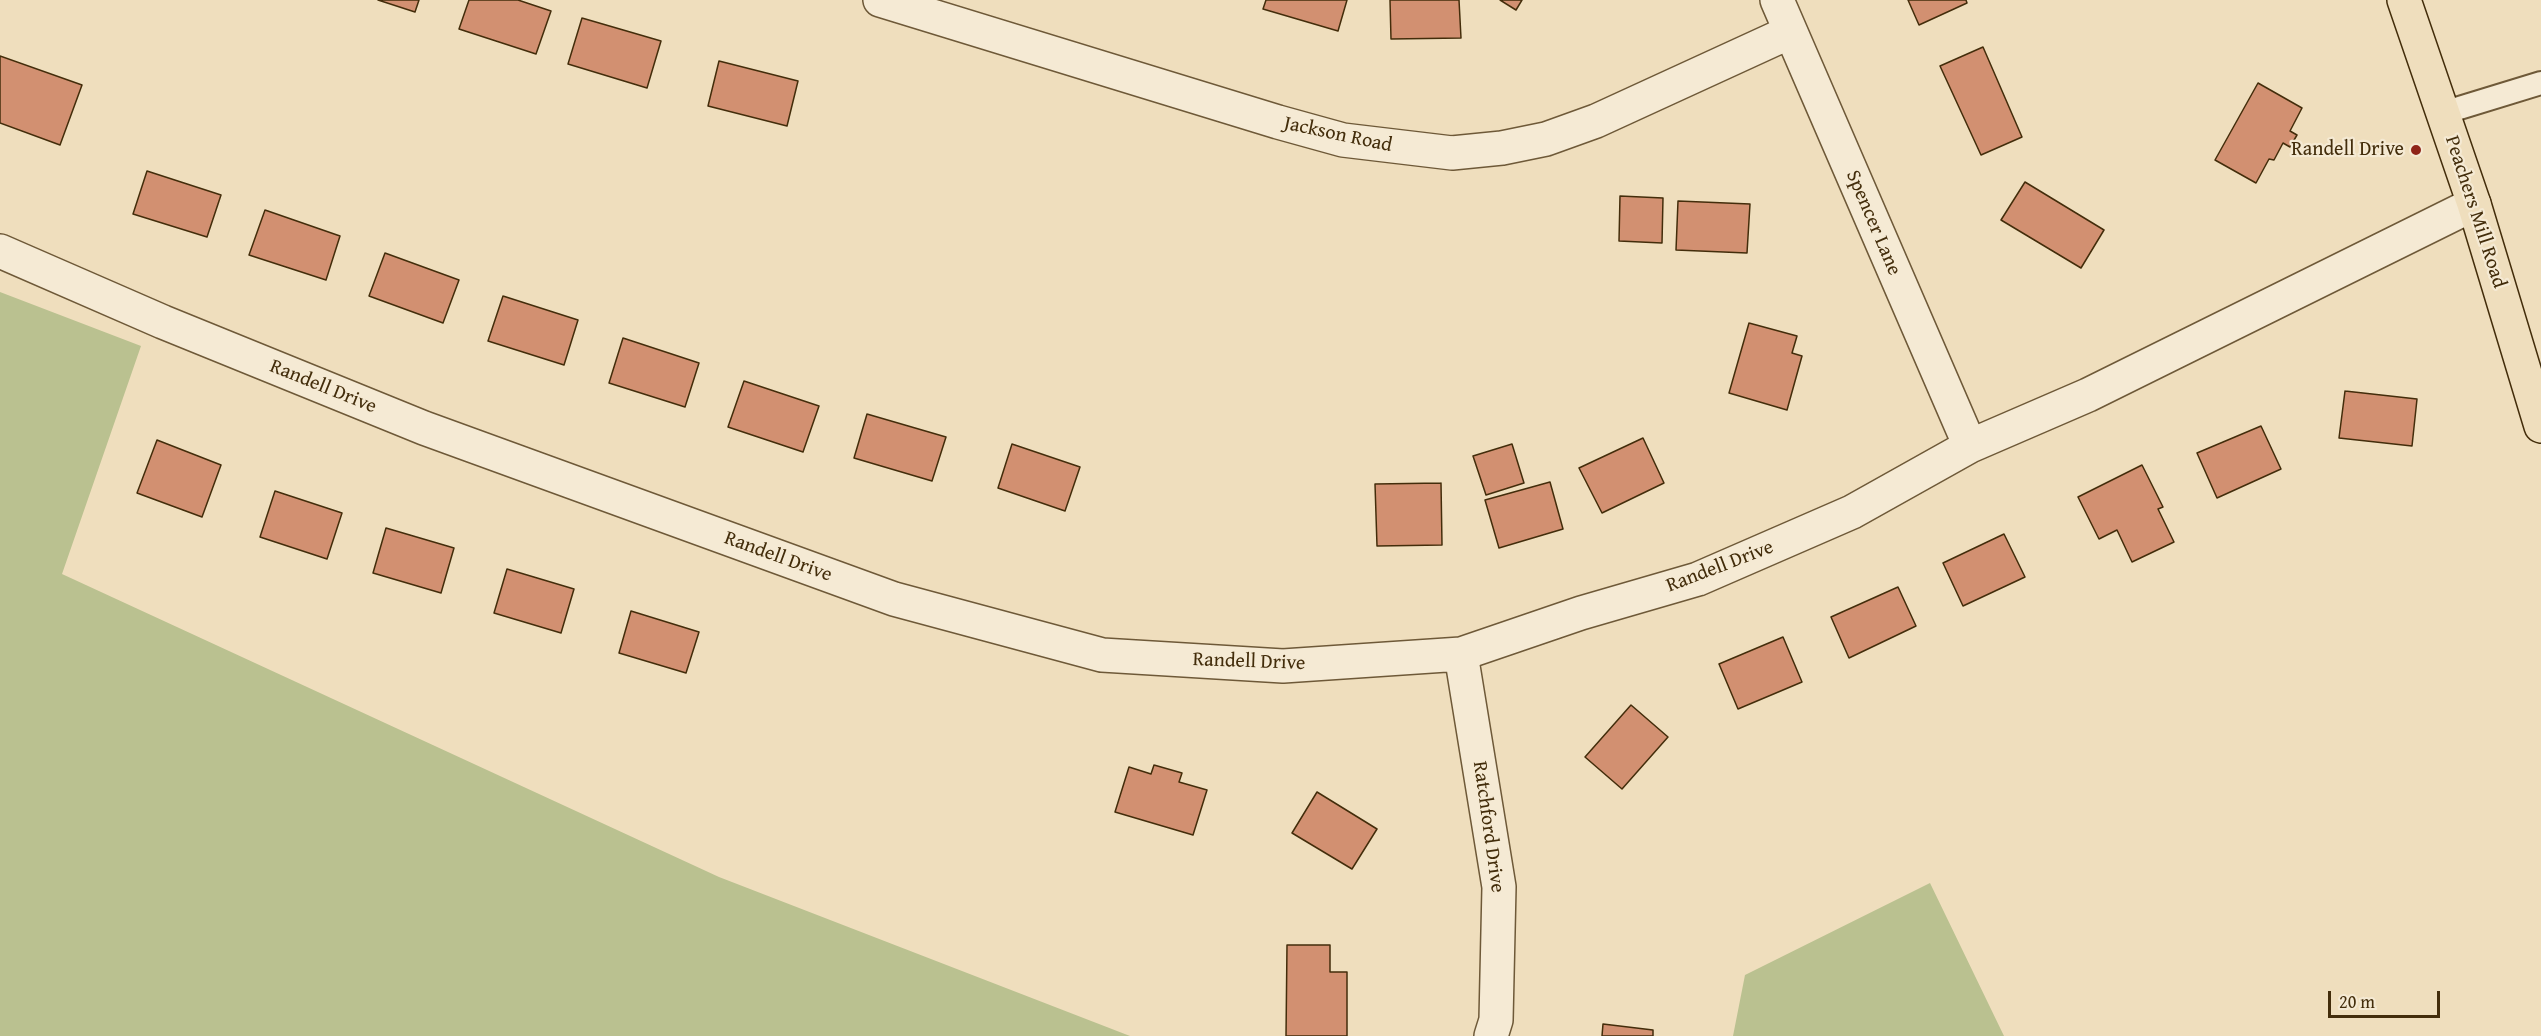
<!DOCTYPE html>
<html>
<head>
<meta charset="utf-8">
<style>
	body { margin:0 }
	#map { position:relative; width:2541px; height:1036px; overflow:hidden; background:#efdebd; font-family:"Gentium Book Plus",serif }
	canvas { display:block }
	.scale { position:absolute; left:2328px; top:991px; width:112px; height:27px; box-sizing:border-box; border:3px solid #432d0b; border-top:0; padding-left:8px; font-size:18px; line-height:21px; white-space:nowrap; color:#432d0b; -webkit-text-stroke:4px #f5ead4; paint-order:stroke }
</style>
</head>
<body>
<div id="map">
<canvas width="2541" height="1036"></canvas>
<div class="scale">20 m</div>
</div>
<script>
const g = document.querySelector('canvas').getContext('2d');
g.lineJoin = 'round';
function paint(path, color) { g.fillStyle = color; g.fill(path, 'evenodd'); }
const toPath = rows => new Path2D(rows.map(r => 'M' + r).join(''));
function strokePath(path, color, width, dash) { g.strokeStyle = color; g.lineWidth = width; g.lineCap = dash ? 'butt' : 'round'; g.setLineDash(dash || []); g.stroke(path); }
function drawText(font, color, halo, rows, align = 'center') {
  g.font = font + ' "Gentium Book Plus",serif'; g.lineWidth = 4.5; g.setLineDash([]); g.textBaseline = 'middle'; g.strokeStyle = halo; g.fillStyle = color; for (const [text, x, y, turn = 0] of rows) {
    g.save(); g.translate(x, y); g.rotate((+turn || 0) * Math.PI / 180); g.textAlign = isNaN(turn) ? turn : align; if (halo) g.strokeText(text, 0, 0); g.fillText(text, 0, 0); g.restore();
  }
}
paint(toPath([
	[0,292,141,346,62,574,719,877,1130,1036,0,1036],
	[1930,883,2004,1036,1733,1036,1745,975]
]), '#bac190');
const building = toPath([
	[378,0,419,0,415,12,378,0],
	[469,0,518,0,551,11,536,54,459,29,469,0],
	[1266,0,1347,0,1338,31,1263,9,1266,0],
	[1390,0,1459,0,1461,38,1391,39,1390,0],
	[1500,0,1522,0,1516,10,1500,0],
	[1908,0,1966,0,1967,3,1919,25,1908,0],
	[582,18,661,41,647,88,568,64,582,18],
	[1983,47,2022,137,1981,155,1940,66,1983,47],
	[0,56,82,85,60,145,0,123,0,56],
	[719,61,798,81,787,126,708,106,719,61],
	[2258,83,2302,108,2290,131,2297,135,2290,147,2283,143,2274,160,2269,159,2256,183,2215,160,2258,83],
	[147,171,221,195,207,237,133,214,147,171],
	[2025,182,2104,230,2081,268,2001,220,2025,182],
	[1620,196,1663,198,1662,243,1619,241,1620,196],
	[1678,201,1750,204,1747,253,1676,250,1678,201],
	[265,210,340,236,326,280,249,255,265,210],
	[385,253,459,280,443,323,369,296,385,253],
	[503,296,578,320,564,365,488,341,503,296],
	[1749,323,1797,336,1792,353,1802,356,1787,410,1729,393,1749,323],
	[623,338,699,363,685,407,609,383,623,338],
	[744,381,819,406,803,452,728,427,744,381],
	[2345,391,2417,399,2412,446,2339,438,2345,391],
	[867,414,946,437,932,481,854,458,867,414],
	[2261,426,2281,469,2217,498,2197,453,2261,426],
	[1643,438,1664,483,1602,513,1579,468,1643,438],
	[157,440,221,465,202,517,137,493,157,440],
	[1012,444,1080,467,1065,511,998,488,1012,444],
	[1512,444,1524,483,1486,495,1473,456,1512,444],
	[2142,465,2163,507,2158,509,2174,542,2132,562,2117,530,2099,539,2078,497,2142,465],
	[1550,482,1563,529,1499,548,1485,500,1550,482],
	[1441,483,1442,545,1377,546,1375,484,1441,483],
	[275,491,342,513,327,559,260,537,275,491],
	[386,528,454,548,441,593,373,573,386,528],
	[2004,534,2025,577,1963,606,1943,563,2004,534],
	[507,569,574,589,561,633,494,613,507,569],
	[1898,587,1916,626,1849,658,1831,617,1898,587],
	[631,611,699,632,686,673,619,653,631,611],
	[1783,637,1802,682,1738,709,1719,664,1783,637],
	[1631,705,1668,737,1622,789,1585,757,1631,705],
	[1154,765,1182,773,1179,782,1207,790,1193,835,1115,812,1129,767,1151,774,1154,765],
	[1317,792,1377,829,1352,869,1292,833,1317,792],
	[1287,945,1330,945,1330,972,1347,972,1347,1036,1286,1036,1287,945],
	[1603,1024,1653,1030,1653,1036,1602,1036,1603,1024]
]);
paint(building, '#d29071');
strokePath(building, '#432d0b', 1.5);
const lane = toPath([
	[2443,113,2541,83]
]);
const street = toPath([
	[880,0,1278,122,1343,140,1452,153,1502,148,1546,139,1596,121,1790,32],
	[1777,0,1970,446],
	[0,251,163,322,424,428,894,599,1102,655,1283,666,1461,654,1581,613,1698,579,1852,512,1970,446,2088,395,2474,204],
	[1461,654,1499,887,1496,1020,1491,1036]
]);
const primary = toPath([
	[2404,0,2474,204,2541,426]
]);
strokePath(lane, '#6e5938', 26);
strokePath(street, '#6e5938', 36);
strokePath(primary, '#432d0b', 36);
strokePath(lane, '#f5ead4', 22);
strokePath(street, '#f5ead4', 33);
strokePath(primary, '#efdebd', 33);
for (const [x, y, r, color] of [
	[2416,150,6,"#8f2418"]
]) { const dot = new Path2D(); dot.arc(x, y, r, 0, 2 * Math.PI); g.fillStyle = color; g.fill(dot); strokePath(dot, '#f5ead4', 2); }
drawText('20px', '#432d0b', '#f5ead4', [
	["Jackson Road",1338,135,12],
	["Peachers Mill Road",2475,212,72],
	["Spencer Lane",1873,223,67],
	["Randell Drive",323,387,22],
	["Randell Drive",778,557,20],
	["Randell Drive",1720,567,-21],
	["Randell Drive",1249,662,2],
	["Ratchford Drive",1488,827,82]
]);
drawText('20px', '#432d0b', '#f5ead4', [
	["Randell Drive",2404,150]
], 'right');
</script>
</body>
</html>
